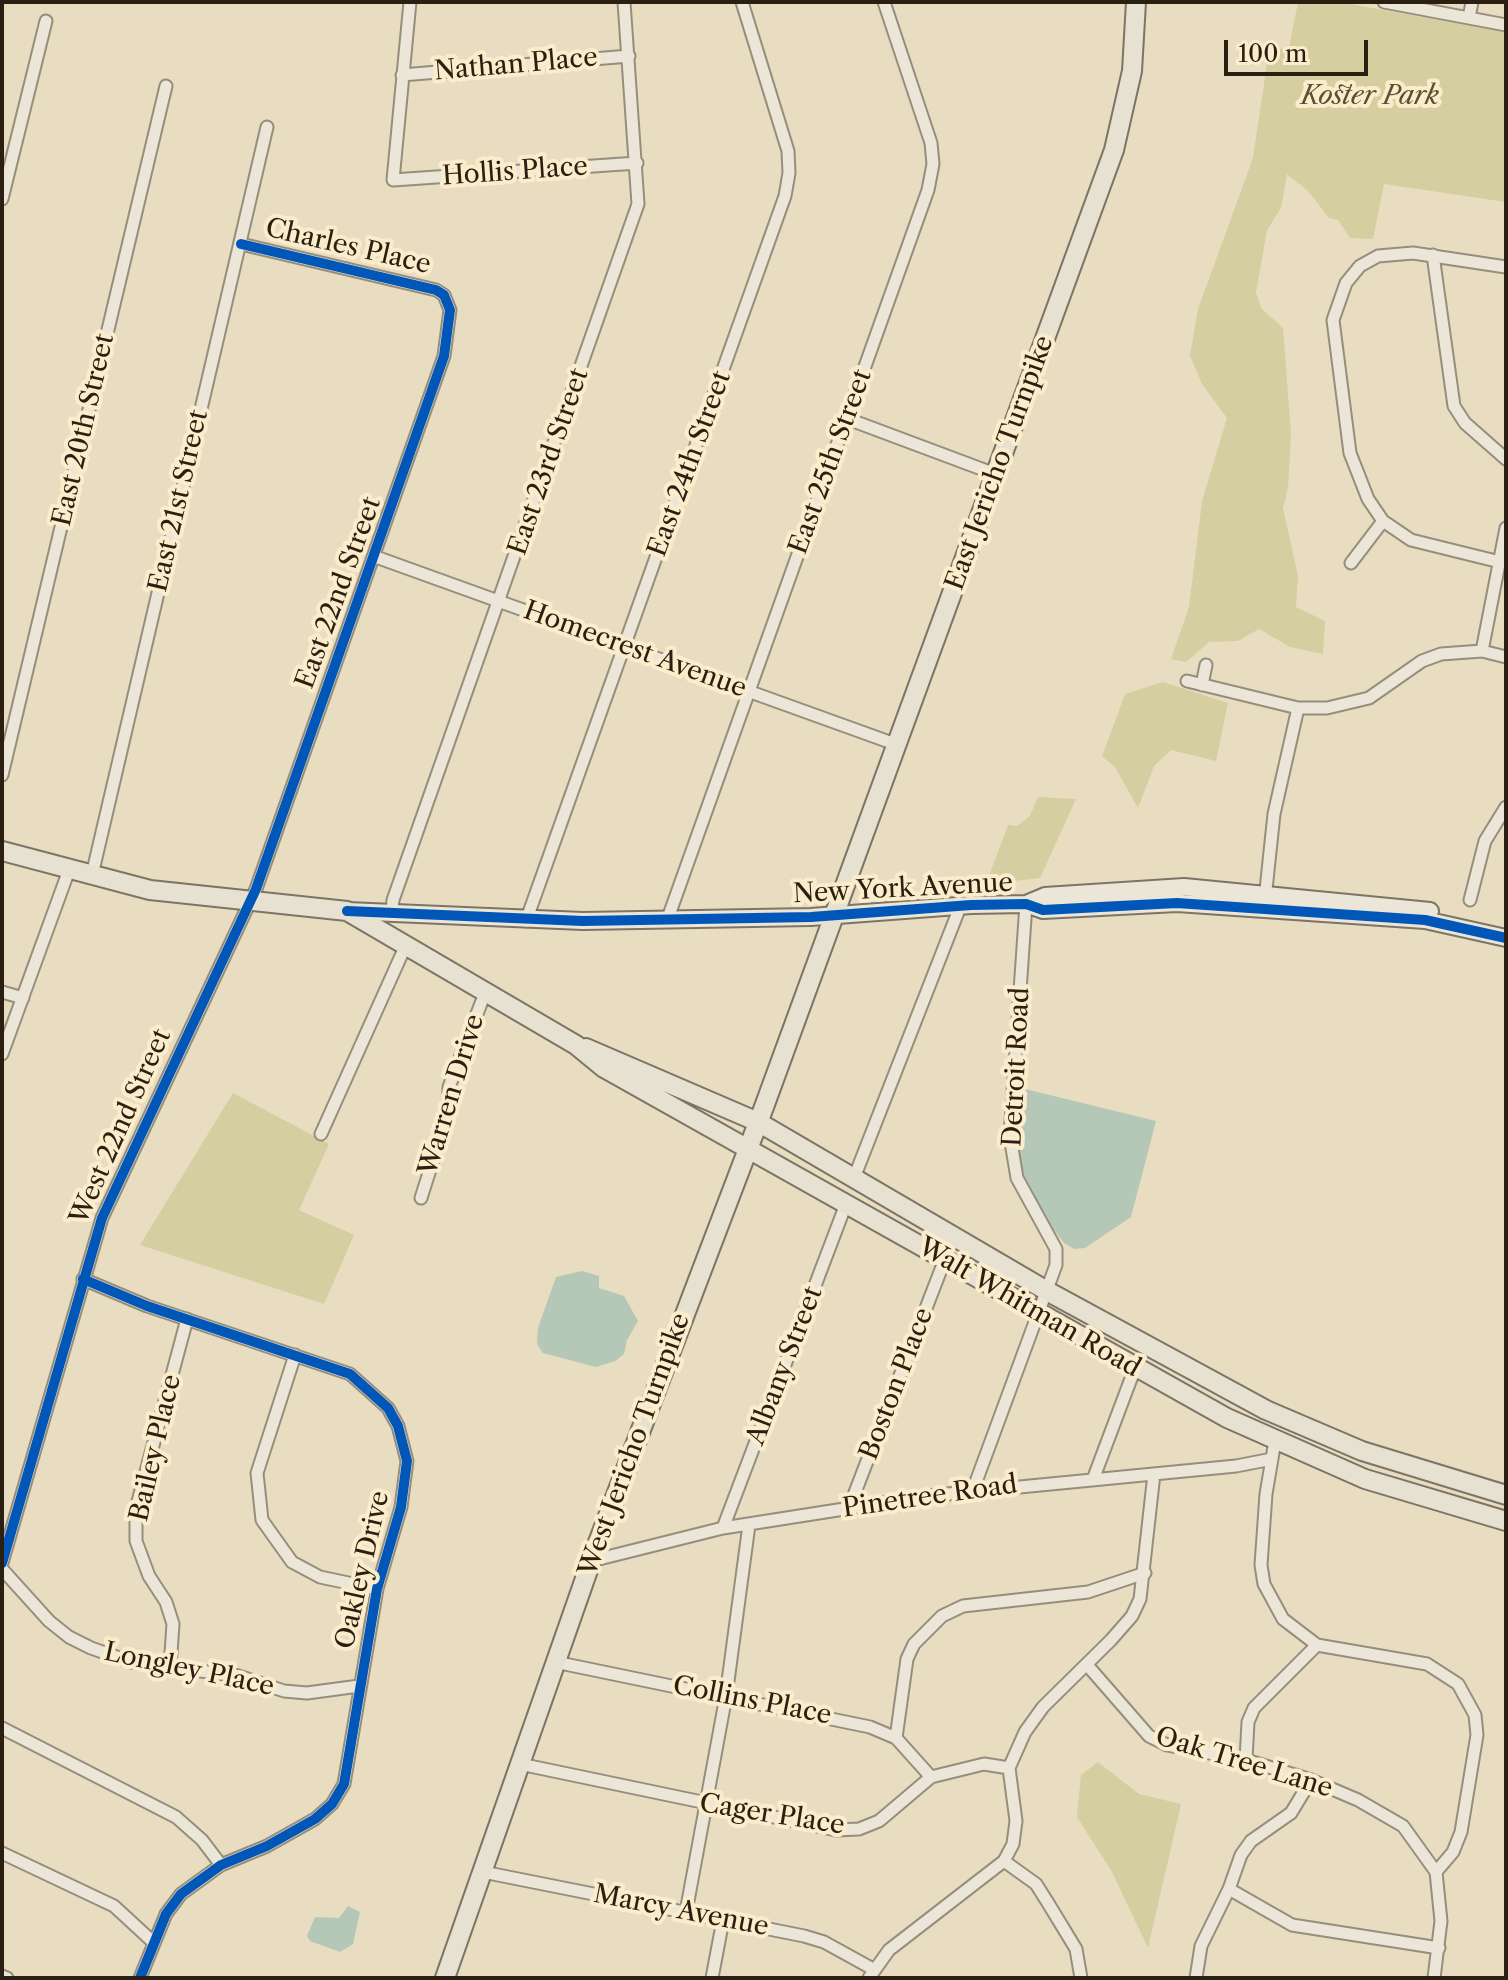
<!DOCTYPE html>
<html>
<head>
<meta charset="utf-8">
<style>
	body { margin:0 }
	#map { position:relative; width:1508px; height:1980px; overflow:hidden; background:#e8ddc1; font-family:"Libre Caslon Text",serif }
	canvas { display:block }
	.frame { position:absolute; inset:0; border:4px solid #2b1f11; pointer-events:none }
	.scale { position:absolute; left:1224px; top:40px; width:144px; height:36px; box-sizing:border-box; border:4px solid #2b1f11; border-top:0; padding-left:10px; font-size:24px; line-height:28px; white-space:nowrap; color:#2b1f11; -webkit-text-stroke:6px #fbedcc; paint-order:stroke }
</style>
</head>
<body>
<div id="map">
<canvas width="1508" height="1980"></canvas>
<div class="frame"></div>
<div class="scale">100 m</div>
</div>
<script>
const g = document.querySelector('canvas').getContext('2d');
g.lineJoin = 'round';
function paint(path, color) { g.fillStyle = color; g.fill(path, 'evenodd'); }
const toPath = rows => new Path2D(rows.map(r => 'M' + r).join(''));
function strokePath(path, color, width, dash) { g.strokeStyle = color; g.lineWidth = width; g.lineCap = dash ? 'butt' : 'round'; g.setLineDash(dash || []); g.stroke(path); }
function drawText(font, color, halo, rows, align = 'center') {
  g.font = font + ' "Libre Caslon Text",serif'; g.lineWidth = 8; g.setLineDash([]); g.textBaseline = 'middle'; g.strokeStyle = halo; g.fillStyle = color; for (const [text, x, y, turn = 0] of rows) {
    g.save(); g.translate(x, y); g.rotate((+turn || 0) * Math.PI / 180); g.textAlign = isNaN(turn) ? turn : align; if (halo) g.strokeText(text, 0, 0); g.fillText(text, 0, 0); g.restore();
  }
}
paint(toPath([
	[1298,2,1339,2,1506,32,1506,202,1384,184,1373,239,1350,238,1338,220,1329,218,1309,192,1287,174,1281,208,1267,230,1256,292,1261,308,1283,328,1291,434,1288,488,1283,508,1298,576,1296,607,1325,621,1323,654,1290,647,1259,629,1238,641,1209,642,1186,662,1171,659,1189,607,1202,501,1227,418,1202,384,1190,356,1198,309,1253,158,1269,50,1289,48],
	[1163,682,1228,703,1216,761,1171,750,1154,766,1138,808,1115,767,1102,756,1125,694],
	[1038,797,1076,799,1040,878,986,884,1008,825,1017,826,1030,816],
	[233,1093,329,1144,299,1210,354,1235,324,1304,140,1245],
	[1098,1762,1139,1794,1181,1804,1148,1948,1112,1872,1077,1817,1081,1775]
]), '#d5cea1');
paint(toPath([
	[1021,1088,1156,1121,1131,1217,1085,1248,1074,1249,1064,1243,1036,1206,1021,1176,1015,1137],
	[582,1271,599,1276,599,1288,624,1296,638,1321,627,1340,624,1354,615,1361,596,1367,543,1353,537,1344,538,1328,556,1277],
	[348,1906,360,1912,353,1944,340,1952,310,1941,307,1936,315,1917,339,1918]
]), '#b5c7b6');
const street = toPath([
	[410,2,393,180,637,163],
	[1384,2,1506,25],
	[1469,18,1472,2],
	[402,75,629,56],
	[2,199,46,21],
	[1433,255,1454,406,1465,423,1506,459],
	[848,419,995,474],
	[376,557,895,744],
	[1500,562,1411,540,1383,521,1368,499,1350,453,1333,320,1346,283,1360,266,1378,256,1413,253,1506,267],
	[1351,563,1383,521],
	[1482,651,1506,528],
	[1187,681,1298,708,1327,708,1369,698,1422,661,1441,654,1482,651,1506,657],
	[1202,685,1206,665],
	[2,775,166,86],
	[92,875,267,127],
	[1265,899,1274,814,1298,708],
	[1470,900,1485,841,1506,807],
	[392,912,393,900,638,204,624,2],
	[668,918,928,190,933,164,931,143,884,2],
	[526,921,785,196,789,173,788,151,742,2],
	[2,992,23,998],
	[2,1054,69,870],
	[321,1134,405,947],
	[854,1178,960,907],
	[421,1198,448,1113,449,1087,485,993],
	[83,1279,147,1306,350,1374,388,1408,398,1426,407,1461,401,1507,377,1589,344,1784,332,1804,315,1819,267,1846,221,1865,181,1894,166,1914,140,1978],
	[295,1355,257,1473,262,1520,292,1562,320,1577,377,1589],
	[1275,1441,1266,1494,1261,1565,1264,1584,1283,1619,1317,1645,1427,1664,1458,1684,1475,1715,1477,1735,1461,1832,1453,1852,1436,1872],
	[1094,1477,1135,1368],
	[973,1490,1056,1265,1056,1249,1017,1178,1010,1136,1026,904],
	[849,1508,945,1259],
	[723,1528,846,1204],
	[591,1561,723,1528,927,1496,1236,1466,1272,1459],
	[2,1563,102,1218,256,889,444,356,450,310,444,295,436,290,241,244],
	[2,1569,49,1621,69,1637,91,1648,131,1662,239,1676,284,1691,307,1693,359,1686],
	[555,1662,870,1727,896,1738,931,1777],
	[1088,1666,1149,1736,1167,1745,1246,1760,1311,1780,1358,1800,1403,1826,1436,1872,1441,1921,1434,1978],
	[170,1667,173,1624,166,1602,149,1576,136,1541,136,1509,187,1319],
	[2,1728,176,1817,202,1840,221,1865],
	[896,1738,907,1659,914,1644,942,1616,963,1606,1088,1592,1145,1573],
	[1246,1760,1248,1722,1254,1708,1317,1645],
	[520,1764,836,1830,859,1829,879,1821,931,1777,984,1764,1009,1768],
	[2,1853,114,1906,153,1942],
	[1004,1861,1036,1884,1048,1903,1076,1949,1081,1978],
	[483,1872,804,1936,824,1942,873,1969],
	[1229,1889,1292,1925,1439,1948],
	[686,1912,726,1696,749,1525],
	[2,1976,7,1978],
	[712,1978,723,1920],
	[869,1978,889,1950,1004,1861,1013,1844,1016,1821,1009,1768,1025,1732,1043,1707,1111,1640,1132,1616,1140,1599,1154,1474],
	[1196,1978,1201,1946,1229,1889,1241,1855,1251,1841,1291,1813,1311,1780]
]);
const secondary = toPath([
	[1026,904,1045,896,1184,887,1430,911],
	[347,911,583,921,811,917,971,905,1026,904,1043,910,1177,903,1425,920,1506,938]
]);
const primary = toPath([
	[2,851,150,890,347,911,576,1045,604,1068,1227,1418,1365,1479,1506,1521],
	[586,1048,758,1122,1047,1291,1266,1410,1362,1451,1506,1495],
	[445,1978,594,1553,764,1107,1114,150,1132,71,1136,2]
]);
strokePath(street, '#968e7d', 15);
strokePath(secondary, '#7c7465', 20);
strokePath(primary, '#7c7465', 22);
strokePath(street, '#ebe6d7', 11);
strokePath(secondary, '#ebe6d7', 16);
strokePath(primary, '#e7e1d1', 18);
strokePath(toPath([
	[347,911,583,921,811,917,971,905,1026,904,1043,910,1177,903,1425,920,1506,938],
	[83,1279,147,1306,350,1374,388,1408,398,1426,407,1461,401,1507,377,1589,344,1784,332,1804,315,1819,267,1846,221,1865,181,1894,166,1914,140,1978],
	[2,1563,102,1218,256,889,444,356,450,310,444,295,436,290,241,244]
]), '#0057b8', 10);
drawText('26px', '#2b1f11', '#fbedcc', [
	["Nathan Place",516,65,-5],
	["Hollis Place",515,172,-4],
	["Charles Place",348,247,13],
	["East 20th Street",84,430,-77],
	["East 23rd Street",549,462,-71],
	["East 25th Street",831,462,-70],
	["East Jericho Turnpike",1000,463,-70],
	["East 24th Street",690,464,-70],
	["East 21st Street",179,501,-77],
	["East 22nd Street",339,593,-70],
	["Homecrest Avenue",635,650,20],
	["New York Avenue",903,889,-3],
	["Detroit Road",1017,1067,-87],
	["Warren Drive",452,1095,-73],
	["West 22nd Street",121,1127,-66],
	["Walt Whitman Road",1029,1308,30],
	["Albany Street",785,1366,-69],
	["Boston Place",897,1384,-69],
	["West Jericho Turnpike",635,1445,-70],
	["Bailey Place",156,1448,-77],
	["Pinetree Road",930,1497,-8],
	["Oakley Drive",363,1570,-77],
	["Longley Place",189,1670,12],
	["Collins Place",752,1701,11],
	["Oak Tree Lane",1244,1763,17],
	["Cager Place",772,1815,9],
	["Marcy Avenue",681,1911,11]
]);
drawText('italic 26px', '#5a5034', '#fbedcc', [
	["Koster Park",1370,96]
]);
</script>
</body>
</html>
